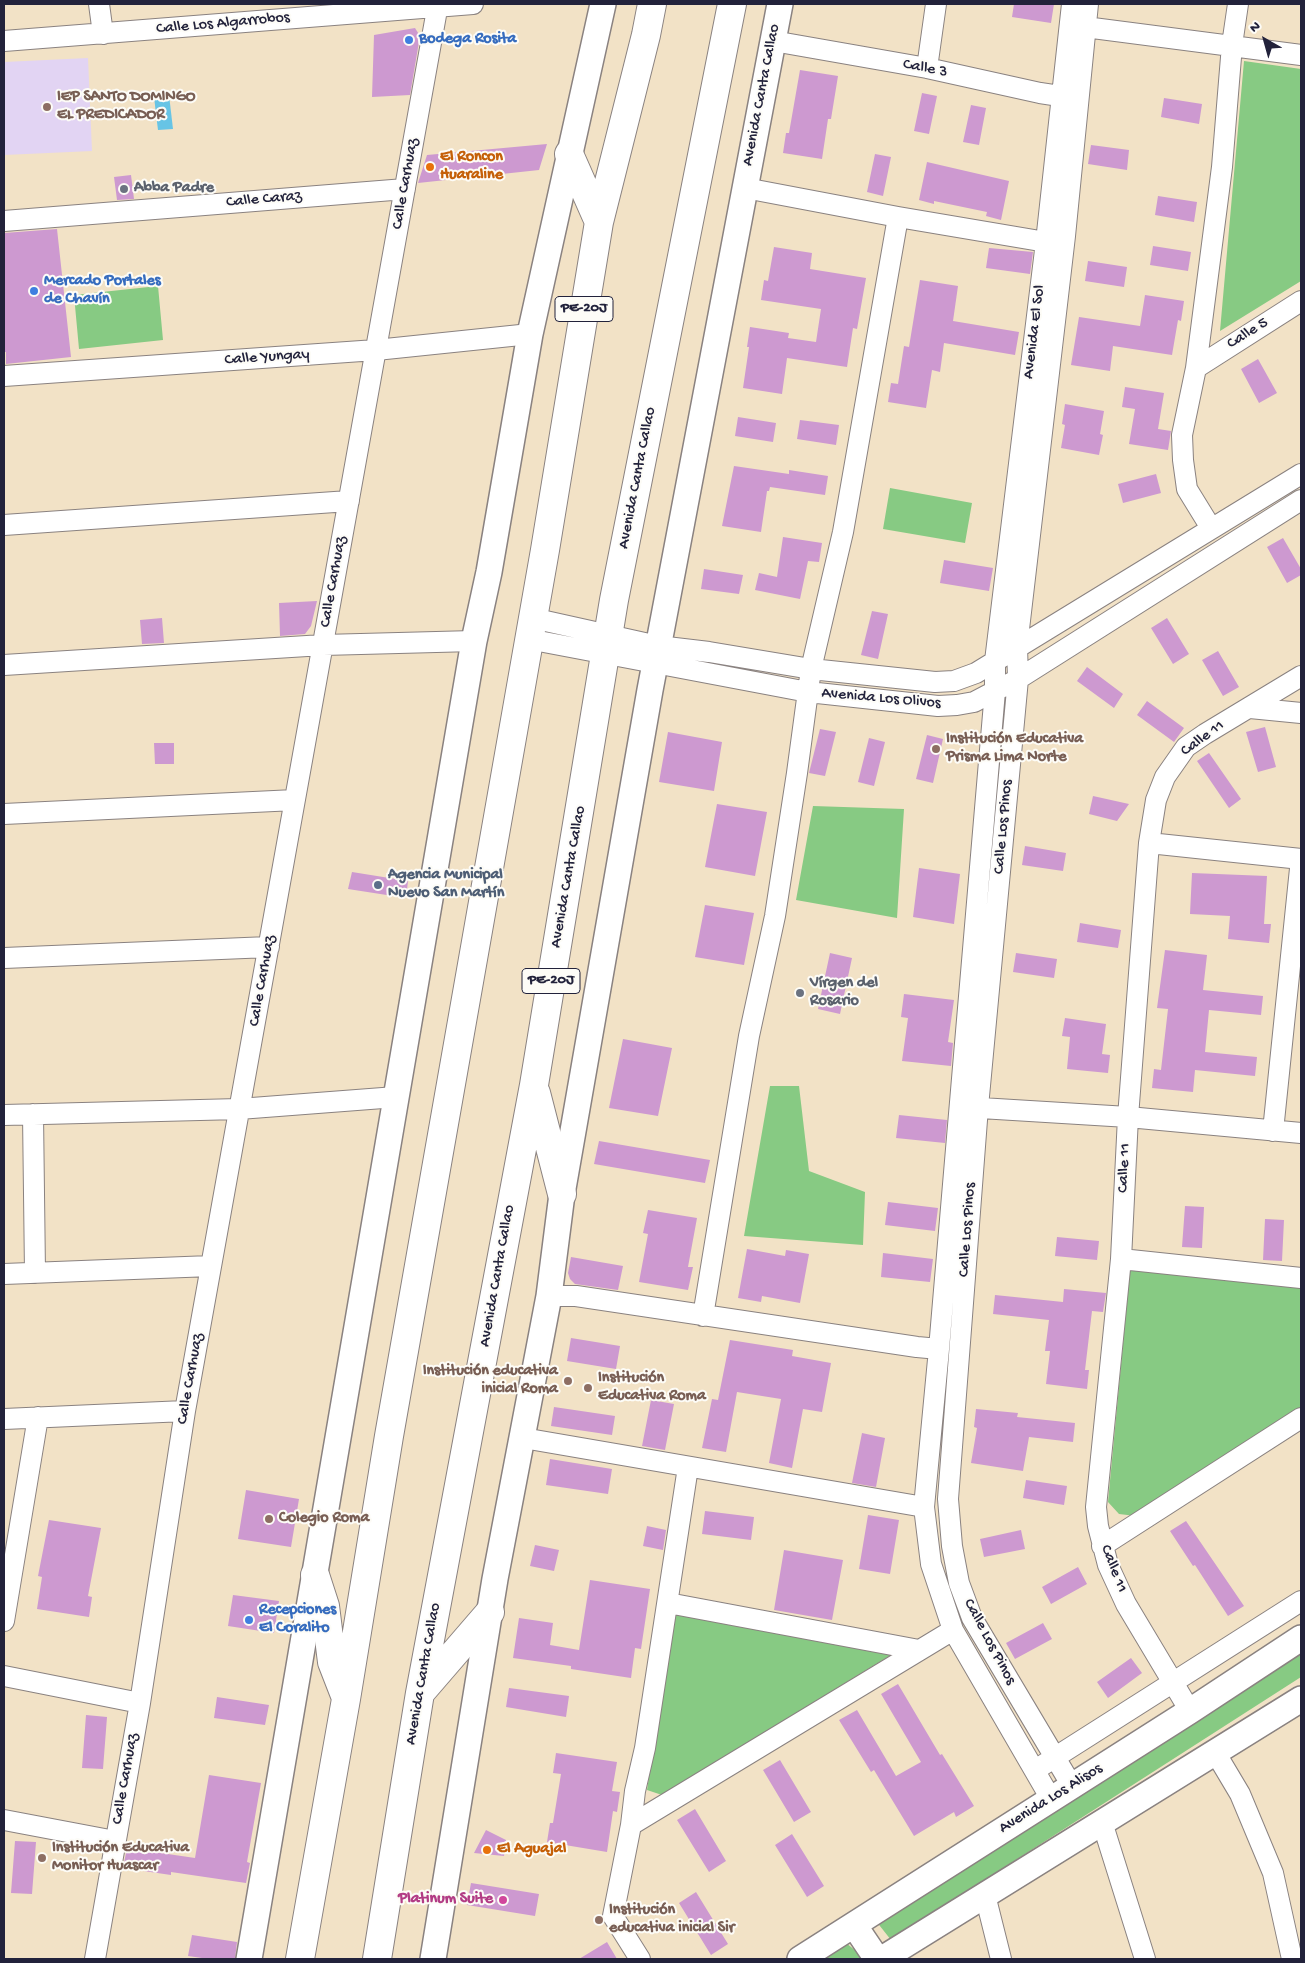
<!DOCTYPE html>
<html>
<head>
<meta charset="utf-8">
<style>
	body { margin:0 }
	#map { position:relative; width:1305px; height:1963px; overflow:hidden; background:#f2e2c6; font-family:"Gochi Hand",sans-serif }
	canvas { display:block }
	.frame { position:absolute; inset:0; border:5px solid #22223b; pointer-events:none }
	.north { position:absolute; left:1240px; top:15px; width:50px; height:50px; -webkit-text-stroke:4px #fdfcf7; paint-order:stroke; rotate:322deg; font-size:14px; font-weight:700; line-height:20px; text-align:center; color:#22223b }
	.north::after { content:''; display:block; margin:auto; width:18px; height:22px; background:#22223b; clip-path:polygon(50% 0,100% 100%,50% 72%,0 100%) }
</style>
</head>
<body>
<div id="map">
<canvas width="1305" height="1963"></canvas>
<div class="frame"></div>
<div class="north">N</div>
</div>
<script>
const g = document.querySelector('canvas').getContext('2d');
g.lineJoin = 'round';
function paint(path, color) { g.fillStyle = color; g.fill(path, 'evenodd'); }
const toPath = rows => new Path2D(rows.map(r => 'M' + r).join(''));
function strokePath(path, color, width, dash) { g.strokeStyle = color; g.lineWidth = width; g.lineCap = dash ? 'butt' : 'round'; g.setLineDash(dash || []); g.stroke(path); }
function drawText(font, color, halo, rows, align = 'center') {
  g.font = font + ' "Gochi Hand",sans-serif'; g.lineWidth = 4; g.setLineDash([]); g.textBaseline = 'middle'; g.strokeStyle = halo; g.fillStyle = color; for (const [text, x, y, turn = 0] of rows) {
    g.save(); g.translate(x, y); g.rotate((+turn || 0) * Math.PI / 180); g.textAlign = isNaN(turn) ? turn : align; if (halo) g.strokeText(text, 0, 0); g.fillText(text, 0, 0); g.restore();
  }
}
paint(toPath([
	[88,58,92,151,4,155,4,62]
]), '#e2d4f3');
paint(toPath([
	[1244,61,1301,69,1301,281,1220,331],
	[158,286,163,340,79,349,74,295],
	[890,488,972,503,965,543,883,529],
	[813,806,904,809,897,918,796,900],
	[770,1086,799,1086,809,1171,865,1192,863,1245,744,1236],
	[1130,1270,1301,1288,1301,1410,1136,1516,1119,1514,1108,1502],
	[674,1610,891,1655,662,1795,647,1790],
	[1301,1650,1301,1677,891,1940,876,1921],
	[845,1942,863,1957,859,1959,819,1959]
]), '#87ca83');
paint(toPath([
	[169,95,173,129,158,130,154,97]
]), '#67c4e5');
paint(toPath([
	[1014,4,1054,4,1051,23,1012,17],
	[415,28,420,36,410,95,372,97,374,35],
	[800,70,838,76,831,119,828,119,822,159,783,153,786,133,789,133],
	[922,93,937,96,929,134,914,131],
	[1164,98,1202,104,1199,124,1161,117],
	[971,105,986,108,979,145,963,142],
	[547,144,539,170,418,183,427,155],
	[1091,145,1129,150,1127,170,1088,164],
	[875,154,891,157,883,196,867,192],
	[927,162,1009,181,1001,220,986,216,987,212,934,201,934,204,919,200],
	[131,175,134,199,117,200,114,177],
	[1158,196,1197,202,1194,222,1155,215],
	[57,229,71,357,6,364,6,352,4,352,4,233],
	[1153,246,1191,252,1188,271,1150,265],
	[774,247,812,253,810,269,866,278,857,329,853,328,847,367,787,358,782,394,743,388,749,347,747,347,750,327,789,333,788,338,816,342,821,309,761,300,764,280,768,281],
	[989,248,1033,252,1030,274,986,268],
	[1088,261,1127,267,1124,287,1085,281],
	[920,280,958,286,953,321,1019,332,1015,355,944,343,940,372,932,370,926,408,888,402,891,383,898,384,904,346,909,347],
	[1145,295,1184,301,1181,321,1178,320,1172,355,1113,346,1110,371,1071,365,1079,317,1140,326],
	[1258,359,1277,393,1259,403,1241,369],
	[1125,387,1164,393,1158,429,1171,431,1168,450,1129,444,1135,409,1122,407],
	[1065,404,1104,411,1100,434,1103,435,1099,455,1061,448,1065,425,1062,424],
	[738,417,776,423,773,442,735,436],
	[800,420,839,425,836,445,797,439],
	[734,466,789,474,789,470,828,476,825,495,770,487,769,491,767,491,761,532,722,526],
	[1156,474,1161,493,1123,503,1118,484],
	[783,537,822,543,819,562,808,561,800,599,755,590,759,573,777,577],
	[1283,538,1301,569,1301,575,1287,583,1267,547],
	[944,560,993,568,989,591,940,583],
	[704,569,743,575,739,594,701,589],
	[317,601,311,626,305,634,280,636,279,603],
	[872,611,888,614,878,659,861,655],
	[162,618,164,643,142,644,140,620],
	[1167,618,1189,654,1173,664,1151,628],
	[1218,651,1239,687,1223,696,1202,660],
	[1087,667,1123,694,1114,708,1077,681],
	[1147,701,1184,728,1174,742,1137,715],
	[1265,727,1276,767,1258,772,1246,732],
	[820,729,836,732,825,776,809,773],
	[668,732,722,742,714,791,659,782],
	[927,735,943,739,933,783,916,779],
	[869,738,885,742,874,786,858,782],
	[154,743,174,743,174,764,155,764],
	[1209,753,1241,799,1229,808,1197,761],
	[1093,796,1129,804,1117,821,1089,814],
	[717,804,767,812,755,876,705,867],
	[1025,846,1066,853,1063,871,1022,865],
	[919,868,960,874,954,924,913,917],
	[352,872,408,881,406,898,348,889],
	[1192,873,1267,876,1264,924,1271,924,1269,943,1228,939,1230,916,1190,914],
	[705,905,754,913,744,965,695,957],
	[1080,923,1121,930,1118,948,1077,942],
	[1165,950,1207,955,1203,990,1263,996,1261,1015,1209,1010,1205,1052,1257,1057,1255,1076,1195,1070,1193,1092,1152,1088,1154,1069,1161,1070,1168,1009,1157,1008],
	[830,953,852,958,840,1014,818,1009],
	[1016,953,1057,959,1054,978,1013,972],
	[904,994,954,1000,948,1042,953,1043,951,1066,902,1061,908,1018,901,1017],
	[1065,1018,1106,1024,1102,1054,1110,1055,1108,1073,1067,1069,1070,1037,1062,1036],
	[623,1039,672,1048,658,1116,609,1108],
	[899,1115,947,1120,945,1143,896,1138],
	[599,1141,710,1160,705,1183,594,1164],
	[888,1202,938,1208,935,1231,885,1225],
	[1185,1206,1204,1207,1202,1248,1182,1247],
	[648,1210,697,1218,688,1267,693,1267,688,1290,639,1282,648,1234,643,1233],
	[1265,1219,1284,1220,1282,1261,1263,1260],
	[1057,1237,1099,1241,1097,1260,1055,1256],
	[747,1249,785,1256,786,1250,809,1254,800,1303,762,1296,761,1302,738,1298],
	[883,1253,933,1259,930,1282,881,1277],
	[571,1257,623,1266,618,1290,575,1284,570,1279,568,1273],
	[1064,1289,1106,1293,1103,1312,1092,1311,1085,1370,1089,1370,1087,1389,1046,1384,1050,1351,1045,1351,1049,1320,993,1314,995,1295,1063,1302],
	[571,1338,620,1346,616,1369,567,1361],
	[730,1340,793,1350,792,1356,831,1363,822,1412,803,1409,792,1468,769,1463,781,1399,737,1392,726,1452,702,1448,712,1399,718,1400],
	[651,1400,674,1404,665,1450,642,1446],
	[554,1407,615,1416,612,1435,551,1426],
	[976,1409,1018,1413,1017,1417,1075,1423,1073,1442,1029,1437,1023,1471,971,1463,977,1428,974,1427],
	[862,1433,885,1438,876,1487,852,1483],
	[550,1459,612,1469,608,1494,546,1485],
	[1026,1480,1067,1486,1064,1505,1023,1498],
	[246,1490,299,1499,291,1547,238,1539],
	[705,1511,754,1517,751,1540,702,1534],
	[868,1515,899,1520,890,1574,859,1569],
	[49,1520,101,1528,88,1596,92,1597,89,1617,37,1609,42,1577,38,1576],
	[1186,1521,1244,1606,1228,1616,1195,1565,1193,1566,1170,1531],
	[647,1526,666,1530,663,1550,643,1546],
	[1021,1530,1025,1549,984,1557,980,1539],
	[535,1545,559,1550,554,1571,530,1566],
	[784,1550,843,1560,832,1620,774,1610],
	[1078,1567,1087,1584,1051,1604,1042,1587],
	[590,1580,650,1589,641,1649,635,1648,631,1678,571,1669,571,1666,513,1658,519,1618,553,1623,550,1645,579,1650],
	[233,1595,279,1601,274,1633,228,1626],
	[1043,1623,1052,1639,1015,1659,1006,1643],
	[1131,1658,1142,1673,1108,1698,1097,1682],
	[898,1684,940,1755,942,1754,974,1806,956,1817,954,1812,914,1836,874,1770,871,1772,839,1720,857,1710,896,1776,921,1762,881,1694],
	[509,1688,569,1696,566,1717,506,1707],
	[217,1697,269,1705,265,1725,214,1718],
	[86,1715,107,1717,103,1769,82,1768],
	[556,1753,617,1762,612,1791,620,1792,617,1812,613,1811,607,1852,547,1842,550,1823,553,1823,561,1774,553,1773],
	[780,1760,811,1812,794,1822,763,1770],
	[209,1775,261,1783,247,1862,250,1863,246,1883,171,1872,171,1875,123,1868,127,1848,195,1858],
	[695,1809,726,1861,709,1872,677,1820],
	[486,1830,506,1840,504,1856,474,1853],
	[792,1834,824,1886,807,1897,775,1845],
	[15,1841,36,1842,32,1894,11,1893],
	[471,1883,539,1894,535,1916,467,1905],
	[696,1892,728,1944,711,1955,679,1903],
	[192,1935,237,1942,235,1959,209,1959,188,1956],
	[607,1942,617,1959,579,1959]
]), '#cd99d0');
const minor = toPath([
	[99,4,103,34],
	[1085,27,1301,55],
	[4,41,473,4],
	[773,41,927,68,1040,93,1073,98],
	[927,68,936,4],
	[745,188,898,217,1046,242],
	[4,221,405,189],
	[1196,368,1301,301],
	[4,376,376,350,530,334],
	[4,525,349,501],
	[1211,528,1187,489,1183,460,1182,435,1196,368,1222,167,1232,45,1238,4],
	[532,618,658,646,709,652,811,669,935,682,954,681,976,673,1301,474],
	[528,639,808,692,938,706,957,705,974,702,1018,679,1301,500],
	[4,665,323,645,474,641],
	[1250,708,1301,713],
	[4,814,295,800],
	[1149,843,1301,859],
	[4,958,269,947],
	[964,1107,1128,1117,1301,1133],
	[33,1114,35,1273],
	[4,1115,239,1109,396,1097],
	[1273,1131,1301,859],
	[1121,1259,1301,1278],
	[4,1274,211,1266],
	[549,1296,576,1296,917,1347,939,1349],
	[703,1316,749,1036,775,916,797,773,811,669,843,532,898,217],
	[4,1419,185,1411],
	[523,1438,924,1507],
	[1102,1546,1301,1418],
	[668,1603,919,1650],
	[4,1621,38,1417],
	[4,1676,140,1703],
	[1190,1711,1126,1604,1108,1565,1098,1526,1096,1507,1121,1259,1128,1117,1149,843,1156,800,1165,777,1186,747,1205,734,1301,676],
	[1215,1752,1240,1794,1273,1873,1292,1959],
	[1043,1765,1301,1601],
	[1072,1786,972,1618,959,1583,952,1546,948,1499,978,1107,1018,679,1017,646,1065,236,1088,4],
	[1051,1799,953,1630,931,1564,924,1507,939,1349,995,691,995,661,1046,242,1072,4],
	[4,1820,115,1841],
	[1102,1822,1145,1959],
	[631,1825,953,1630],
	[985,1895,1001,1959],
	[95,1959,140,1703,185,1411,438,4],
	[640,1959,613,1916,631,1825,635,1791,645,1748,688,1467]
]);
const major = toPath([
	[854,1925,877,1959],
	[249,1959,474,641,489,572,530,334,603,4],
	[433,1959,495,1579,549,1296,562,1194,650,690,780,4],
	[800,1959,1190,1711,1301,1638],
	[882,1959,1301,1699]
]);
const highway = toPath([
	[569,154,599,222],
	[536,1093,562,1194],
	[315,1575,325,1606,332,1662,346,1698],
	[421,1692,490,1612],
	[300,1959,346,1699,389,1436,545,550,599,222,646,35,652,4],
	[377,1959,420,1693,534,1085,614,600,732,4]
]);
strokePath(minor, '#8a8280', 22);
strokePath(major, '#8a8280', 28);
strokePath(highway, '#8a8280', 30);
strokePath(minor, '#fff', 20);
strokePath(major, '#fff', 25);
strokePath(highway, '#fff', 28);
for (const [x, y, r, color] of [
	[409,40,5,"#3f7fe0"],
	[47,107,5,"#8d6e63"],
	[430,167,5,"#e8710a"],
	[124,189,5,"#6b7280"],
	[34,291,5,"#3f7fe0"],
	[936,749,5,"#8d6e63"],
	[378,885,5,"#5c6f8a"],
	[800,993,5,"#6b7280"],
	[568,1381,5,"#8d6e63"],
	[588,1388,5,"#8d6e63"],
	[269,1519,5,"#8d6e63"],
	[249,1620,5,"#3f7fe0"],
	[487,1850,5,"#e8710a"],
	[42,1858,5,"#8d6e63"],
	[503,1900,5,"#d1479c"],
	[599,1920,5,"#8d6e63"]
]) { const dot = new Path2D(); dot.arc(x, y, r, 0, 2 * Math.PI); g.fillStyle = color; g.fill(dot); strokePath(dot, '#fdfcf7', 2); }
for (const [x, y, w] of [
	[584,309,58],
	[551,981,58]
]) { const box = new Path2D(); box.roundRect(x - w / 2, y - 12.5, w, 25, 4); g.fillStyle = '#fdfcf7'; g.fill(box); strokePath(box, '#22223b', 1); }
drawText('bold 15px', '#22223b', null, [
	["PE-20J",584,309],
	["PE-20J",551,981]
]);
drawText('16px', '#22223b', '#fdfcf7', [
	["Calle Los Algarrobos",223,24,-5],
	["Calle 3",925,69,11],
	["Avenida Canta Callao",762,95,-79],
	["Calle Carhuaz",406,184,-80],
	["Calle Caraz",264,200,-5],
	["Avenida El Sol",1035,332,-83],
	["Calle 5",1248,334,-32],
	["Calle Yungay",267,358,-4],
	["Avenida Canta Callao",638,478,-79],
	["Calle Carhuaz",334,582,-80],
	["Avenida Los Olivos",881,699,5],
	["Calle 11",1203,739,-36],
	["Calle Los Pinos",1004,827,-85],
	["Avenida Canta Callao",569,877,-80],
	["Calle Carhuaz",263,981,-80],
	["Calle 11",1125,1168,-87],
	["Calle Los Pinos",968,1230,-86],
	["Avenida Canta Callao",498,1276,-80],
	["Calle Carhuaz",191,1379,-80],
	["Calle 11",1113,1569,69],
	["Calle Los Pinos",989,1642,62],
	["Avenida Canta Callao",424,1674,-80],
	["Calle Carhuaz",126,1779,-80],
	["Avenida Los Alisos",1051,1799,-32]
]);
drawText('bold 16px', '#366cbe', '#fdfcf7', [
	["Bodega Rosita",419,40],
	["Mercado Portales",44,282],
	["de Chavín",44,300],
	["Recepciones",259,1611],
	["El Coralito",259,1629]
], 'left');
drawText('bold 16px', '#785e54', '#fdfcf7', [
	["IEP SANTO DOMINGO",57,98],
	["EL PREDICADOR",57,116],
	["Institución Educativa",946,740],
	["Prisma Lima Norte",946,758],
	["Institución educativa",558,1372,"right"],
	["inicial Roma",558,1390,"right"],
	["Institución",598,1379],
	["Educativa Roma",598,1397],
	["Colegio Roma",279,1519],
	["Institución Educativa",52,1849],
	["Monitor Huascar",52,1867],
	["Institución",609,1911],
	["educativa inicial Sir",609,1929]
], 'left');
drawText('bold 16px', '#c56008', '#fdfcf7', [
	["El Roncon",440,158],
	["Huaraline",440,176],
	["El Aguajal",497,1850]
], 'left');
drawText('bold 16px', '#5b616d', '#fdfcf7', [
	["Abba Padre",134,189],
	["Vírgen del",810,984],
	["Rosario",810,1002]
], 'left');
drawText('bold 16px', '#4e5e75', '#fdfcf7', [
	["Agencia Municipal",388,876],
	["Nuevo San Martín",388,894]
], 'left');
drawText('bold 16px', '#b23c85', '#fdfcf7', [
	["Platinum Suite",493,1900]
], 'right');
</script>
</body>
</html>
